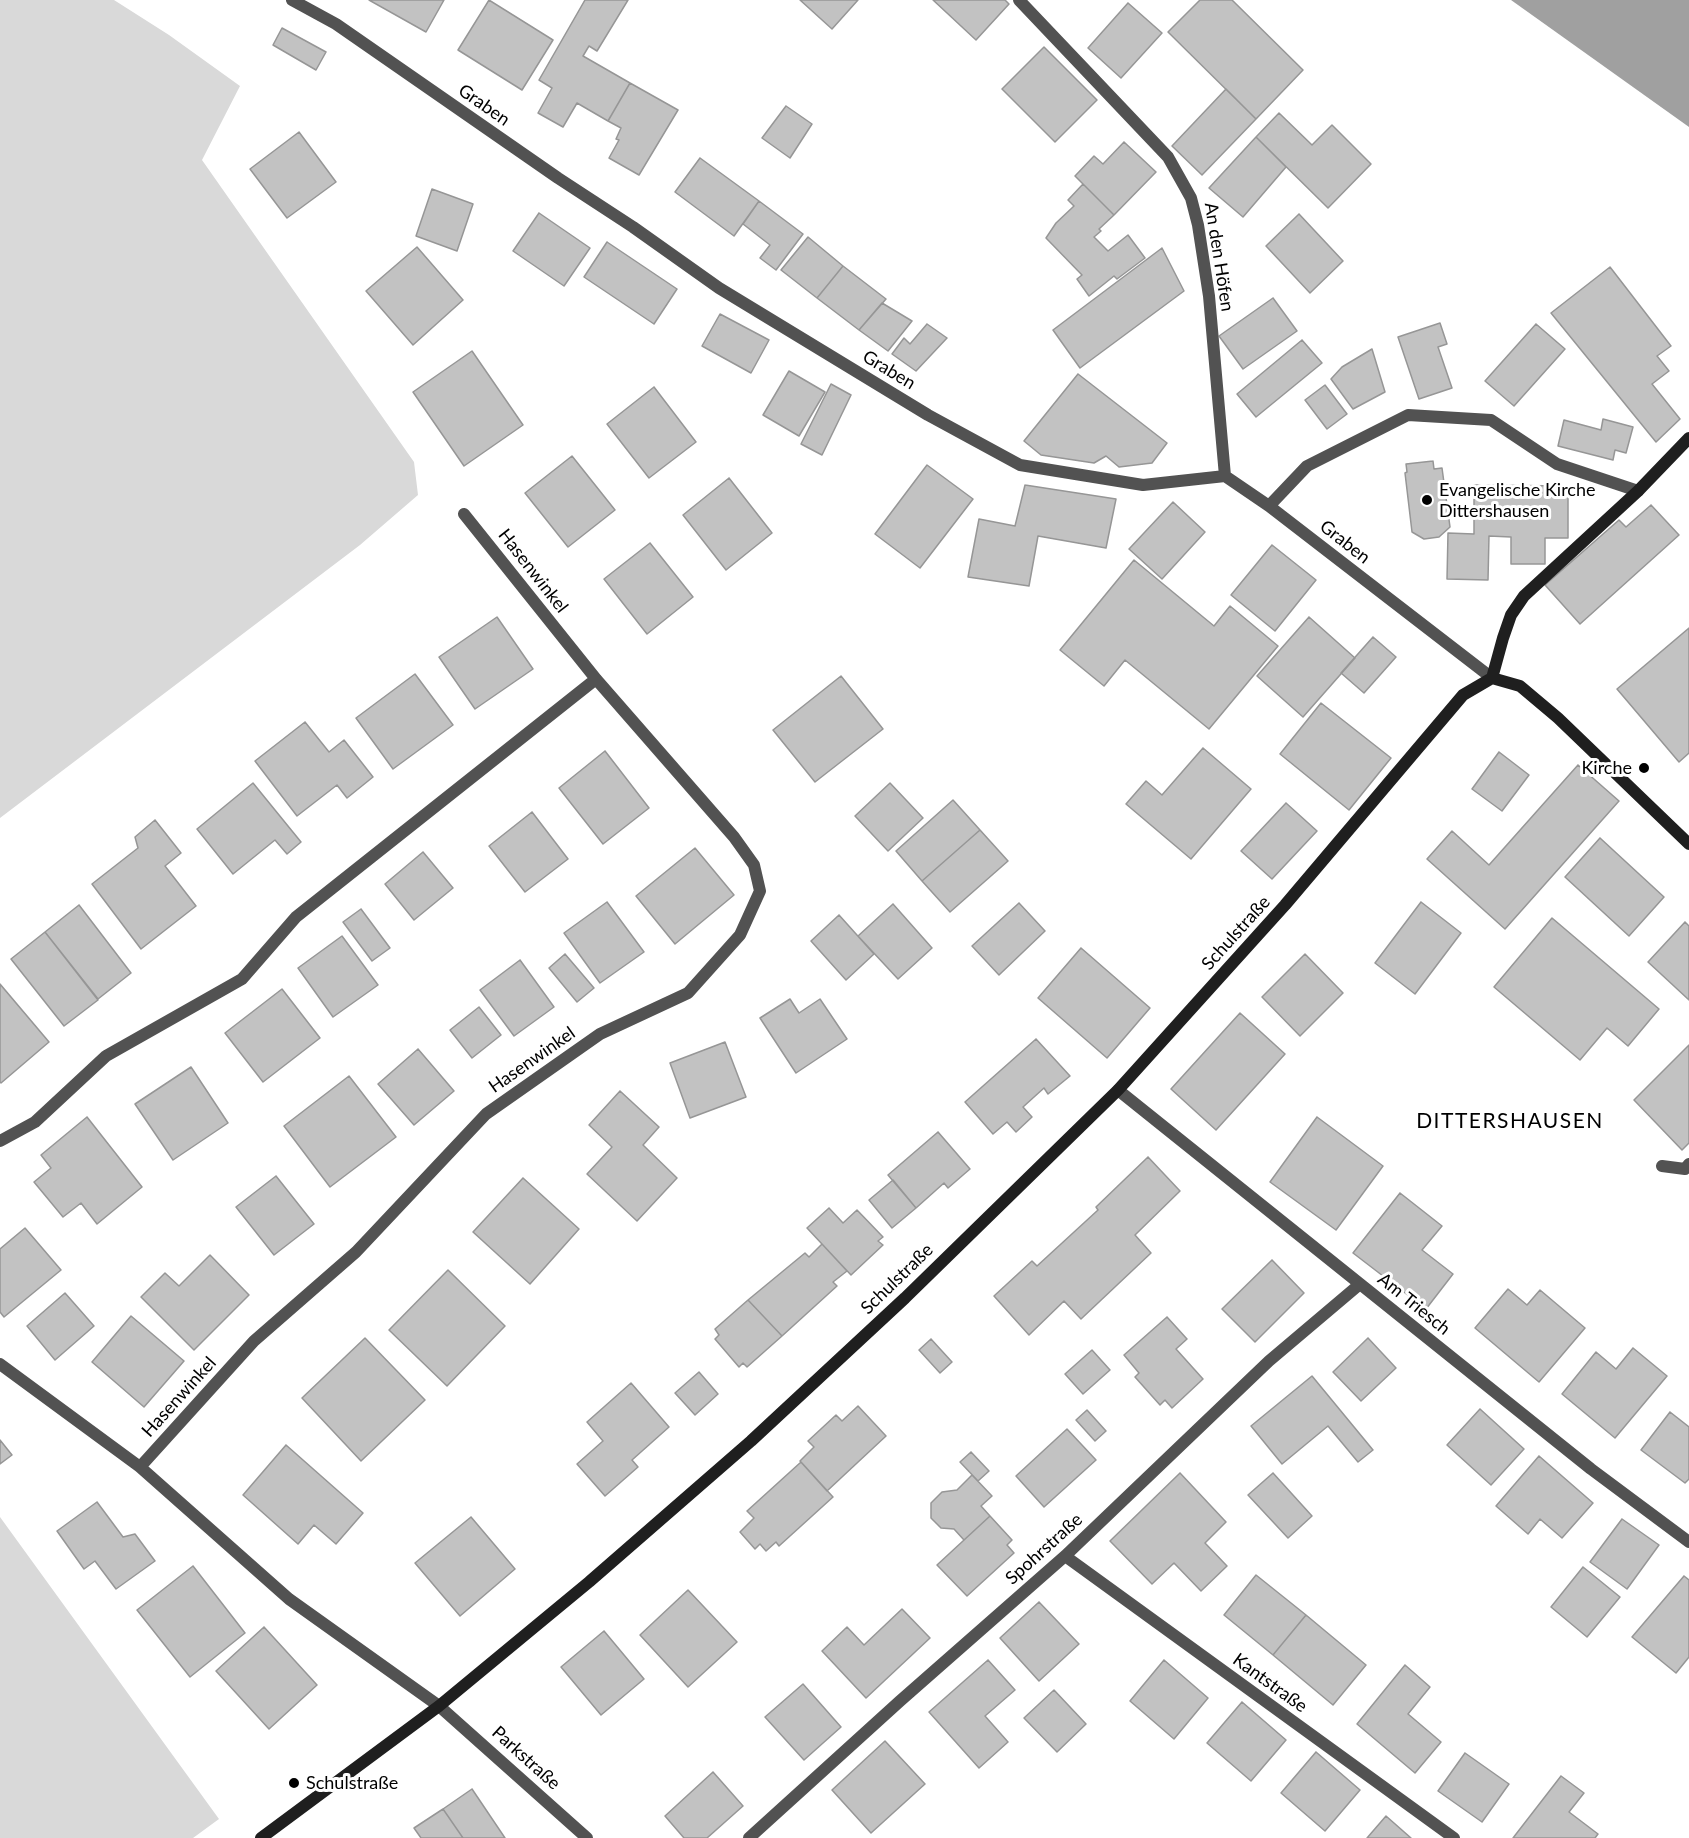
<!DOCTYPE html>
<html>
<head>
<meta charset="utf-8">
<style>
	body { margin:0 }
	canvas { display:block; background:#fff }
</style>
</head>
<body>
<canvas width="1689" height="1838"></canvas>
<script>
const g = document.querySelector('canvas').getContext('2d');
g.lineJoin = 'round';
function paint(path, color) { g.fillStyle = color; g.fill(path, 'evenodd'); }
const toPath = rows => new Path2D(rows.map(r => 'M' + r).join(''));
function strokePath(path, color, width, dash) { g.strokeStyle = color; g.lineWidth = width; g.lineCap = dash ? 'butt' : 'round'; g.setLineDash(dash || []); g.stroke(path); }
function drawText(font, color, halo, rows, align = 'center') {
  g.font = font + ' Lato,sans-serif'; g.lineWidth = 6; g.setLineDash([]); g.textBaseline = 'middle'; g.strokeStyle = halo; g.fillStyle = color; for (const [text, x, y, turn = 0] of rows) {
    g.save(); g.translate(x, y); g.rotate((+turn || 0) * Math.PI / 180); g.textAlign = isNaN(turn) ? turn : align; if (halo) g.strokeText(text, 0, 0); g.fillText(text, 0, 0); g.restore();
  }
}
paint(toPath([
	[0,0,114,0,169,35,240,86,202,160,414,462,418,495,360,545,0,818],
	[0,1517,219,1819,193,1838,0,1838]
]), '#d9d9d9');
paint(toPath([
	[1511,0,1689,0,1689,127]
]), '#a0a0a0');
const building = toPath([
	[369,0,444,0,426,32,369,0],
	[489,0,553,40,522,90,458,50,489,0],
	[585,0,628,0,597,51,589,46,583,56,630,83,608,121,577,103,563,127,538,113,552,88,539,80,585,0],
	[800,0,858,0,832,29,800,0],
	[933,0,1005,0,1009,4,976,40,933,0],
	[1200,0,1232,0,1303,70,1256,119,1168,32,1200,0],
	[1128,3,1162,33,1121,78,1088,48,1128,3],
	[282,28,326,52,316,70,273,45,282,28],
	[1044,47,1097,100,1055,142,1002,89,1044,47],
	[630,83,678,110,639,175,609,158,619,140,616,139,621,128,608,121,630,83],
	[1226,89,1256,119,1202,175,1172,146,1226,89],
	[786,106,812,124,790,158,762,138,786,106],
	[1279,113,1312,145,1332,125,1371,164,1328,208,1256,137,1279,113],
	[299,132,336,182,287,218,250,169,299,132],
	[1256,137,1286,167,1243,217,1209,188,1256,137],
	[1124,142,1156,172,1114,215,1075,176,1094,156,1103,164,1124,142],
	[700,158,759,201,734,236,675,192,700,158],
	[1083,184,1114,215,1099,229,1101,231,1094,237,1108,251,1128,235,1145,258,1117,279,1114,276,1089,296,1077,279,1082,275,1046,238,1056,223,1074,206,1068,200,1083,184],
	[432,189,473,204,457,251,416,236,432,189],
	[759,201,803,234,776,270,760,258,770,245,743,224,759,201],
	[539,213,590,248,564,286,513,251,539,213],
	[1299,214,1343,261,1310,293,1266,246,1299,214],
	[808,237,843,266,817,298,781,270,808,237],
	[607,242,677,289,654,324,584,277,607,242],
	[417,247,463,300,413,345,366,291,417,247],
	[1162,248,1184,291,1080,368,1053,330,1162,248],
	[843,266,886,299,859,330,817,298,843,266],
	[1610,267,1671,346,1657,356,1669,371,1652,384,1680,419,1656,442,1551,313,1610,267],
	[1273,298,1297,331,1243,369,1219,336,1273,298],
	[882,303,912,321,888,351,859,330,882,303],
	[720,314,769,340,751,373,702,346,720,314],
	[1440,323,1447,344,1438,347,1452,388,1419,399,1398,337,1440,323],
	[927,324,947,338,916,371,892,354,904,338,910,344,927,324],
	[1536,324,1565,349,1514,406,1485,381,1536,324],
	[1302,340,1322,363,1256,417,1237,394,1302,340],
	[1372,349,1385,392,1353,409,1331,379,1342,367,1372,349],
	[472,351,523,425,464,466,413,392,472,351],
	[789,371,825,392,799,436,763,415,789,371],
	[1078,374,1167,443,1152,463,1119,467,1106,456,1094,463,1041,455,1024,441,1078,374],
	[831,384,851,395,822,455,801,444,831,384],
	[1325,385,1347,414,1327,429,1305,400,1325,385],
	[654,387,696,442,649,478,607,424,654,387],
	[1603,419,1633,427,1626,453,1615,450,1613,460,1558,446,1564,420,1601,430,1603,419],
	[572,456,615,510,568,547,525,493,572,456],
	[1433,461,1434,469,1442,468,1450,527,1439,537,1424,539,1412,532,1405,473,1407,472,1406,464,1433,461],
	[927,465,973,499,920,568,875,534,927,465],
	[729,478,772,533,726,570,683,515,729,478],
	[1025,485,1116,499,1106,548,1038,536,1029,586,968,577,979,519,1015,526,1025,485],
	[1474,485,1568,486,1568,538,1545,538,1545,564,1511,564,1511,537,1489,536,1488,580,1447,579,1448,533,1474,534,1474,485],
	[1173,502,1205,532,1162,579,1129,549,1173,502],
	[1651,505,1679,535,1580,624,1545,585,1619,520,1626,527,1651,505],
	[650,543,693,597,647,634,604,579,650,543],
	[1272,545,1316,580,1275,631,1231,595,1272,545],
	[1134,560,1214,626,1230,606,1278,646,1209,729,1125,660,1104,686,1060,650,1134,560],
	[497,617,533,669,475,709,439,657,497,617],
	[1309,617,1355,658,1303,717,1257,676,1309,617],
	[1689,628,1689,753,1679,762,1617,689,1689,628],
	[1373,637,1396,657,1364,693,1341,673,1373,637],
	[415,674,453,725,393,769,356,718,415,674],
	[841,676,883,729,815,782,773,730,841,676],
	[1321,703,1391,758,1349,810,1280,754,1321,703],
	[305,722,329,752,344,740,373,777,347,798,337,785,297,816,255,761,305,722],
	[1203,748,1251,789,1191,859,1126,804,1146,781,1162,795,1203,748],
	[605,751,649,808,603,844,559,788,605,751],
	[1499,752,1529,775,1502,811,1472,789,1499,752],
	[1578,765,1619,801,1505,929,1427,859,1452,831,1489,865,1578,765],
	[253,783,301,842,287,854,275,840,233,874,197,829,253,783],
	[890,783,923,818,888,851,855,816,890,783],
	[953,800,980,830,922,881,896,851,953,800],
	[1286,803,1317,831,1272,879,1241,851,1286,803],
	[532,812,568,859,525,892,489,846,532,812],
	[155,820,181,853,165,866,196,906,141,949,92,884,138,848,135,837,155,820],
	[980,830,1008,861,950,912,922,881,980,830],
	[1600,838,1664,897,1629,936,1565,877,1600,838],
	[695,848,734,895,675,944,636,896,695,848],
	[423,852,453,888,414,920,385,884,423,852],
	[607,902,644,952,600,983,564,933,607,902],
	[1421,902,1461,933,1415,994,1375,963,1421,902],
	[1019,903,1045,931,999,975,972,946,1019,903],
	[893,904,932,948,898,979,858,936,893,904],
	[79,905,131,973,98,999,45,932,79,905],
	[361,909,390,948,372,961,343,922,361,909],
	[839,915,874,954,846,980,811,941,839,915],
	[1552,918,1659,1009,1628,1046,1607,1028,1580,1060,1494,987,1552,918],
	[1685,922,1689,926,1689,1000,1648,962,1685,922],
	[45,932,98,1000,64,1026,11,959,45,932],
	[342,936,378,985,333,1017,298,968,342,936],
	[1081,948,1150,1008,1107,1058,1038,998,1081,948],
	[565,954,594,988,577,1002,549,968,565,954],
	[1305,954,1343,993,1300,1036,1262,997,1305,954],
	[520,960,554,1007,514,1036,480,990,520,960],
	[0,984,49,1042,1,1083,0,1082,0,984],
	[282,989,320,1038,263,1082,225,1033,282,989],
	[790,999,799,1013,820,999,847,1039,796,1073,760,1018,790,999],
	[479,1007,501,1035,472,1058,450,1030,479,1007],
	[1240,1013,1285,1054,1216,1130,1171,1089,1240,1013],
	[1036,1039,1070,1076,1048,1094,1044,1088,1023,1107,1032,1117,1016,1132,1007,1122,993,1134,965,1102,1036,1039],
	[725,1042,746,1097,690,1118,670,1063,725,1042],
	[1689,1045,1689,1143,1682,1150,1634,1100,1689,1045],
	[418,1049,454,1091,414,1125,378,1084,418,1049],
	[191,1067,228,1123,173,1160,135,1104,191,1067],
	[349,1076,396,1137,330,1187,284,1126,349,1076],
	[620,1091,659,1127,643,1145,677,1178,637,1221,587,1174,612,1147,589,1125,620,1091],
	[87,1117,142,1187,97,1224,81,1203,63,1217,34,1182,51,1168,41,1155,87,1117],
	[1317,1117,1383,1166,1336,1230,1270,1182,1317,1117],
	[938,1132,970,1169,948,1188,944,1183,916,1208,888,1175,938,1132],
	[1148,1157,1180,1191,1135,1235,1151,1253,1081,1319,1064,1301,1029,1335,994,1296,1032,1261,1037,1266,1098,1210,1096,1207,1148,1157],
	[276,1176,314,1224,274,1255,236,1207,276,1176],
	[523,1178,579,1229,530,1284,473,1232,523,1178],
	[893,1180,916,1208,892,1228,869,1200,893,1180],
	[1400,1193,1442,1226,1422,1250,1453,1274,1426,1309,1353,1253,1400,1193],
	[829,1208,843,1223,857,1210,883,1237,878,1241,883,1245,851,1275,807,1228,829,1208],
	[25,1228,61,1270,4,1317,0,1312,0,1249,25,1228],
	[822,1244,847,1271,833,1282,837,1286,782,1336,748,1300,805,1253,809,1257,822,1244],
	[210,1255,249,1295,194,1350,141,1297,165,1273,179,1286,210,1255],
	[1272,1260,1304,1293,1255,1342,1222,1309,1272,1260],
	[448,1270,505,1326,447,1386,389,1330,448,1270],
	[1508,1289,1527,1305,1540,1290,1585,1328,1539,1382,1475,1328,1508,1289],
	[65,1293,94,1326,55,1360,27,1326,65,1293],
	[748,1300,782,1336,747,1367,743,1363,739,1367,715,1339,719,1335,715,1329,748,1300],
	[131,1316,184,1361,144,1407,92,1362,131,1316],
	[1167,1317,1187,1339,1176,1349,1203,1379,1172,1408,1165,1400,1160,1405,1135,1377,1139,1373,1124,1355,1167,1317],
	[365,1338,425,1400,361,1461,302,1398,365,1338],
	[1368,1338,1396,1368,1361,1401,1333,1372,1368,1338],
	[931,1339,952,1362,940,1373,919,1350,931,1339],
	[1633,1348,1667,1376,1615,1438,1562,1394,1596,1352,1616,1369,1633,1348],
	[1092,1350,1110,1370,1083,1394,1065,1374,1092,1350],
	[699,1372,718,1394,695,1415,675,1393,699,1372],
	[1312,1376,1373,1450,1358,1462,1328,1426,1282,1464,1251,1426,1312,1376],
	[631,1383,669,1427,632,1460,638,1467,605,1496,577,1464,603,1441,587,1422,631,1383],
	[858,1406,886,1436,827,1491,800,1461,814,1447,808,1441,836,1415,842,1421,858,1406],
	[1480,1409,1524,1449,1491,1485,1447,1445,1480,1409],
	[1087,1410,1106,1431,1095,1441,1076,1420,1087,1410],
	[1670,1412,1689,1427,1689,1479,1685,1483,1641,1450,1670,1412],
	[1067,1429,1096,1460,1044,1507,1016,1476,1067,1429],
	[0,1440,12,1455,0,1464,0,1440],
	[286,1445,363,1513,336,1544,314,1525,298,1544,243,1495,286,1445],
	[971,1452,989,1471,978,1481,960,1462,971,1452],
	[1539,1456,1593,1503,1562,1538,1540,1519,1528,1534,1496,1506,1539,1456],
	[801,1462,833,1497,779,1546,776,1542,766,1551,760,1544,755,1549,740,1532,754,1518,747,1511,801,1462],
	[1180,1473,1226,1522,1205,1543,1227,1566,1201,1591,1174,1563,1152,1584,1110,1541,1180,1473],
	[1273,1473,1312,1516,1288,1538,1248,1495,1273,1473],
	[972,1475,992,1496,981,1506,990,1516,964,1540,954,1529,941,1528,931,1518,931,1503,942,1492,957,1490,972,1475],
	[97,1502,123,1537,135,1534,155,1561,116,1589,95,1561,84,1569,57,1531,97,1502],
	[990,1516,1012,1540,1007,1545,1014,1553,967,1596,937,1565,990,1516],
	[471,1517,515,1569,460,1616,415,1563,471,1517],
	[1622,1519,1659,1545,1627,1589,1590,1562,1622,1519],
	[193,1566,245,1633,190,1677,137,1610,193,1566],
	[1583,1567,1620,1597,1587,1637,1551,1607,1583,1567],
	[1256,1575,1306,1615,1273,1655,1224,1615,1256,1575],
	[1684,1576,1689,1580,1689,1657,1676,1673,1632,1637,1684,1576],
	[688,1590,737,1642,688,1687,640,1635,688,1590],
	[1039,1602,1079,1644,1039,1681,1000,1638,1039,1602],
	[902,1609,930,1638,866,1698,822,1651,847,1627,864,1645,902,1609],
	[1306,1615,1366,1665,1333,1705,1273,1655,1306,1615],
	[264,1627,317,1685,269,1729,216,1671,264,1627],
	[604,1631,644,1679,601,1715,561,1667,604,1631],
	[988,1660,1015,1690,985,1716,1008,1742,979,1768,929,1712,988,1660],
	[1164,1660,1208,1698,1174,1739,1130,1701,1164,1660],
	[1405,1665,1430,1687,1408,1714,1441,1742,1415,1773,1357,1724,1405,1665],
	[803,1684,841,1727,804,1760,765,1717,803,1684],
	[1054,1690,1086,1724,1057,1752,1024,1718,1054,1690],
	[1242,1702,1286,1740,1251,1781,1207,1743,1242,1702],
	[885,1741,925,1784,871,1833,832,1790,885,1741],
	[1316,1752,1360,1790,1325,1831,1281,1793,1316,1752],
	[1465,1753,1509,1784,1482,1822,1438,1791,1465,1753],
	[713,1772,743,1806,707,1838,684,1838,665,1816,713,1772],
	[1561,1776,1584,1793,1569,1812,1598,1834,1595,1838,1513,1838,1561,1776],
	[472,1789,505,1838,463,1838,443,1809,472,1789],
	[443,1809,463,1838,421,1838,414,1828,443,1809],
	[1386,1816,1411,1838,1367,1838,1386,1816]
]);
paint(building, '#c2c2c2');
strokePath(building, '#969696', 1.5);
strokePath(toPath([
	[1662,1166,1685,1169,1689,1164]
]), '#525252', 12);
strokePath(toPath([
	[292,0,336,24,558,178,633,227,719,288,928,415,1020,465,1143,485,1225,476,1269,506,1492,678],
	[1019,0,1168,157,1191,198,1198,225,1209,296,1225,476],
	[1269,506,1307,466,1408,415,1491,420,1557,464,1638,491],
	[1118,1090,1591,1469,1689,1542],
	[0,1141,35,1122,106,1056,242,979,296,917,596,679],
	[0,1364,140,1467,289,1599,439,1706,587,1838],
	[140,1467,254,1341,356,1252,486,1114,600,1034,688,993,740,935,760,891,754,865,734,837,596,679,464,514],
	[1065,1556,1454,1838],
	[749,1838,900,1701,1065,1556,1269,1361,1360,1284]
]), '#525252', 12);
strokePath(toPath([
	[1492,678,1503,638,1511,615,1524,596,1638,491,1689,438],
	[1492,678,1520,686,1558,718,1689,844],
	[261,1838,439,1706,589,1582,751,1441,905,1298,1118,1090,1285,905,1463,695,1492,678]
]), '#1f1f1f', 12);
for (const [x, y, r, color] of [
	[1427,500,6,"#000"],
	[1644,768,6,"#000"],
	[294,1783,6,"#000"]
]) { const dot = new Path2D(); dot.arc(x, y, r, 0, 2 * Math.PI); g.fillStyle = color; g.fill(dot); strokePath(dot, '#fff', 2); }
drawText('18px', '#000', '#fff', [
	["Graben",484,105,35],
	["An den Höfen",1219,257,81],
	["Graben",889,370,31],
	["Graben",1345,542,38],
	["Hasenwinkel",533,571,52],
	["Schulstraße",1236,933,-48],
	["Hasenwinkel",532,1060,-35],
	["Schulstraße",897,1279,-44],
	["Am Triesch",1414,1304,39],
	["Hasenwinkel",179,1397,-48],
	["Spohrstraße",1044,1549,-42],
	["Kantstraße",1270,1683,36],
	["Parkstraße",526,1758,42]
]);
drawText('18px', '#000', '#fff', [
	["Evangelische Kirche",1439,490],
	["Dittershausen",1439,511],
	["Kirche",1632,768,"right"],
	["Schulstraße",306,1783]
], 'left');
g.letterSpacing = '1.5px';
drawText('21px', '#000', '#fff', [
	["DITTERSHAUSEN",1510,1121]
]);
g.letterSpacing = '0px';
</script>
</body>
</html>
